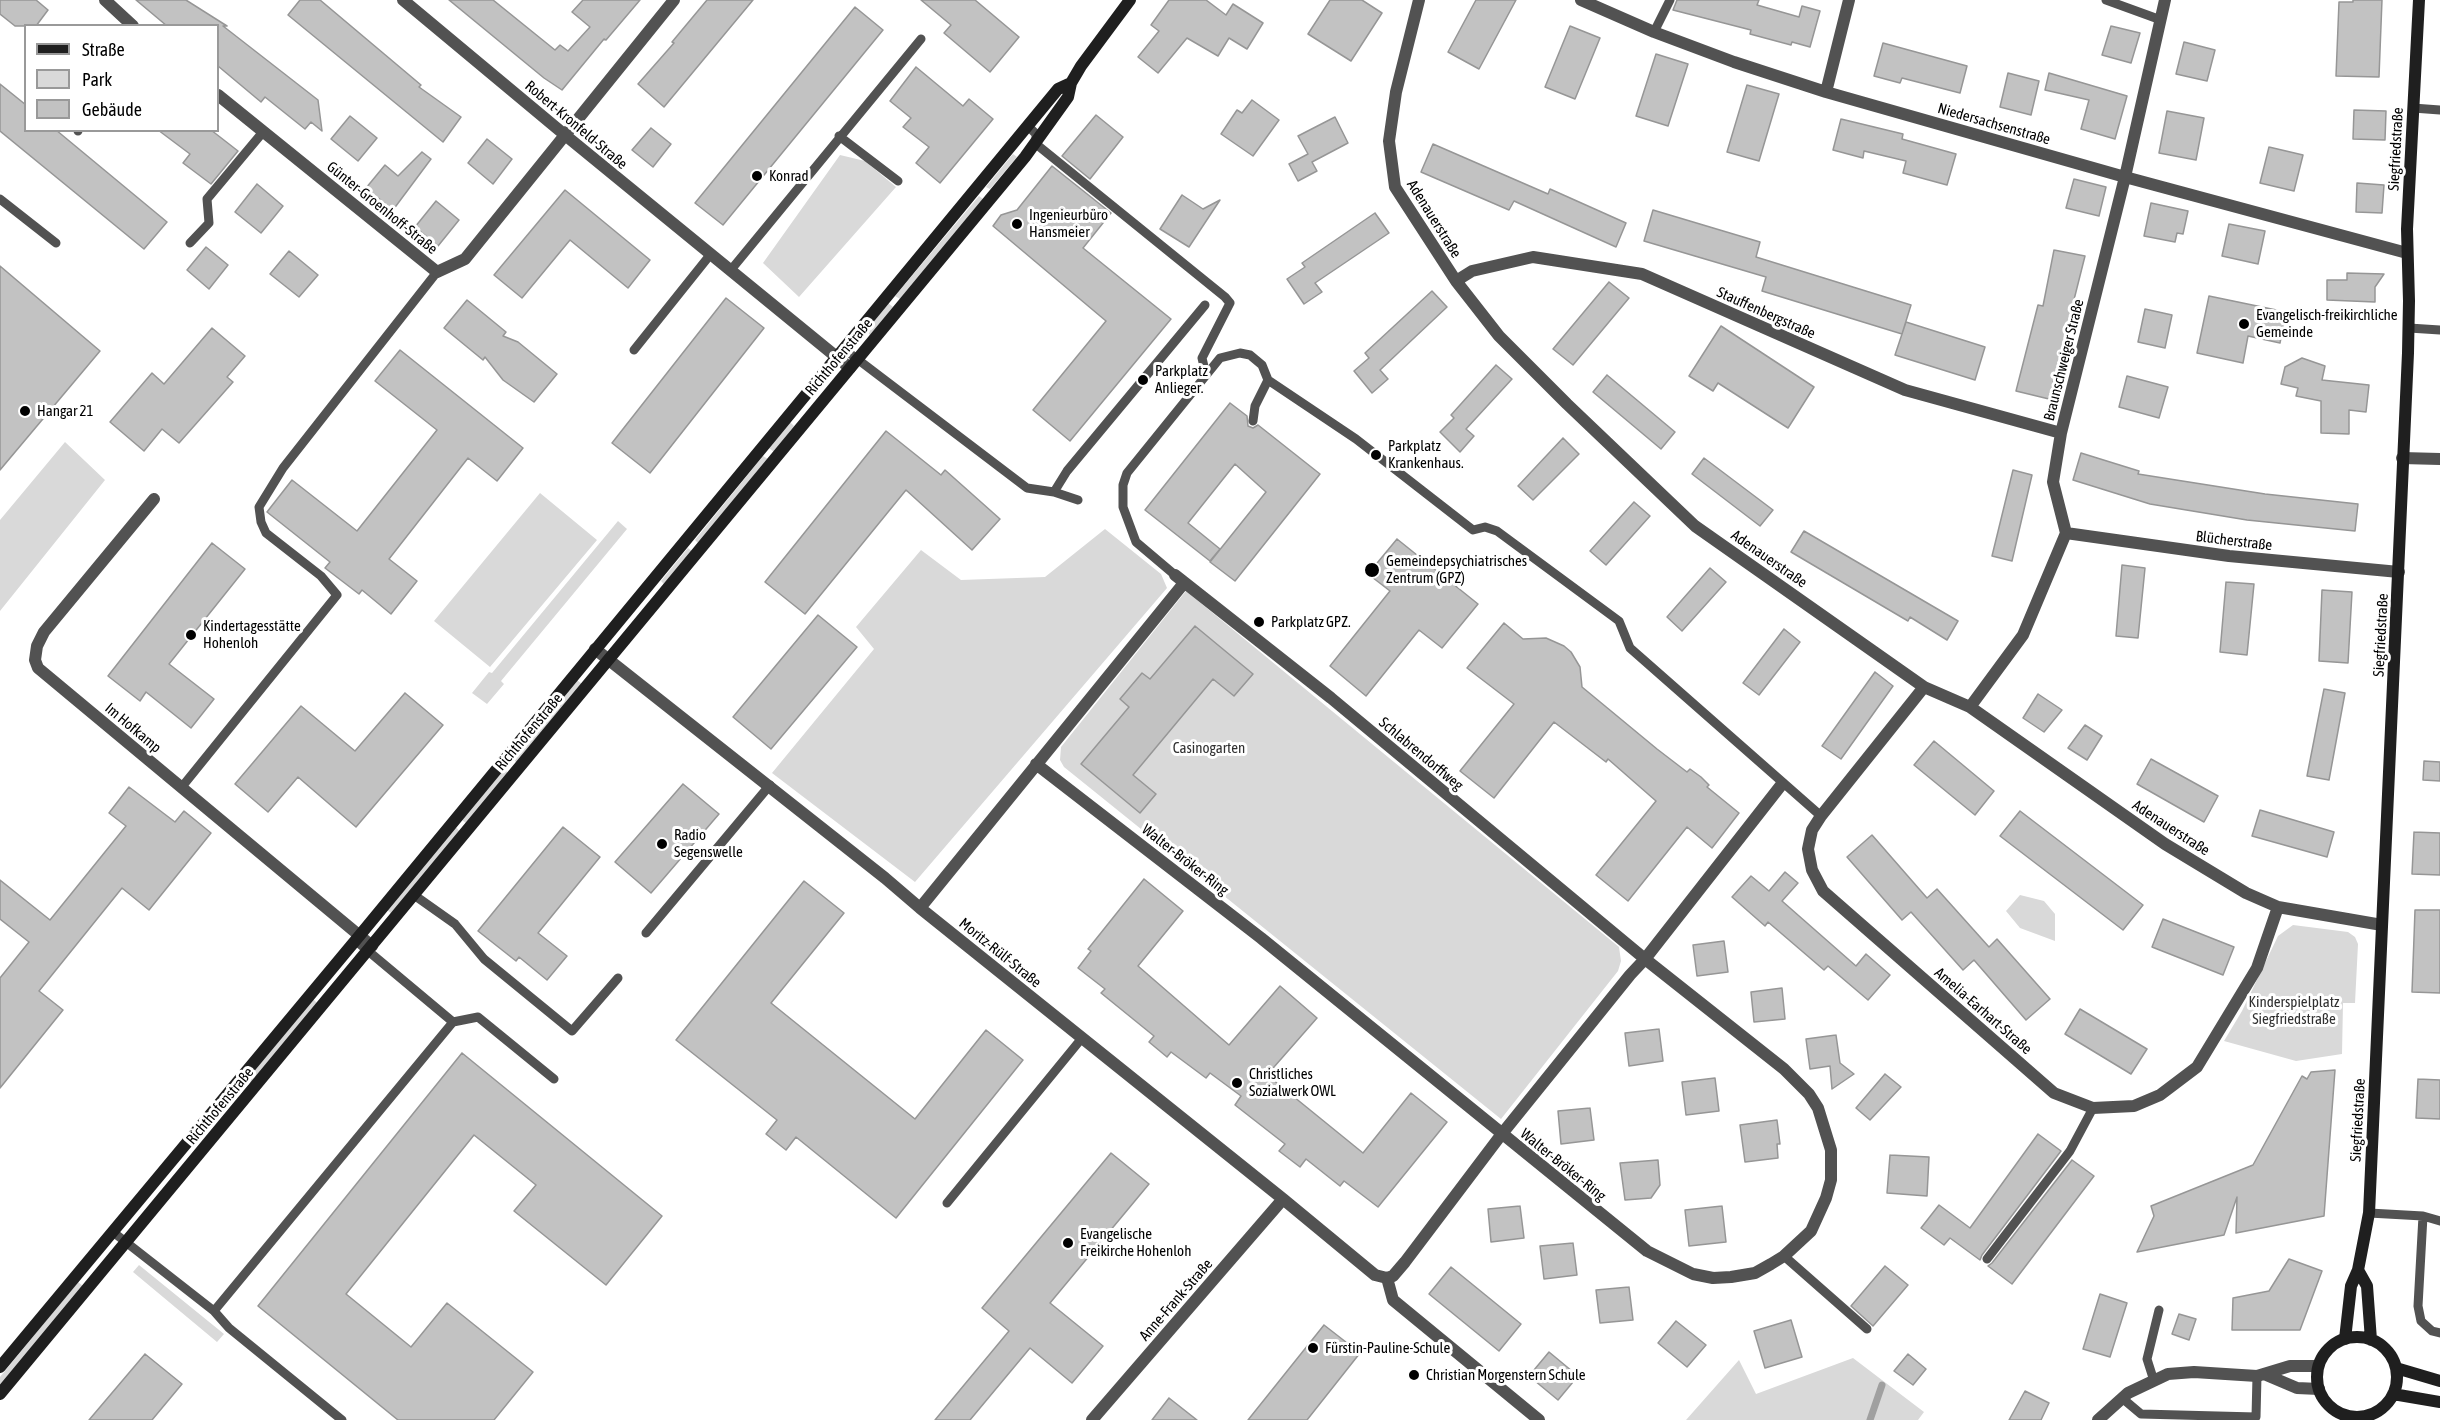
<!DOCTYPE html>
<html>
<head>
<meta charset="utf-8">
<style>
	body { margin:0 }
	#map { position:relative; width:2440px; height:1420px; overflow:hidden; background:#fff; font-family:"Asap Condensed",sans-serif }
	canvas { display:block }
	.legend { position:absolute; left:24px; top:24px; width:195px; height:108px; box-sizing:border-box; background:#fff; border:2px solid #999; margin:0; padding:8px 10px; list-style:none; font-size:18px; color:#000 }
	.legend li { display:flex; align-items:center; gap:12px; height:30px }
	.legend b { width:30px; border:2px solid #999 }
</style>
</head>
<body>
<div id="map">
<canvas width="2440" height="1420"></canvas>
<ul class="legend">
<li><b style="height:8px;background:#1f1f1f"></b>Straße</li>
<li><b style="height:16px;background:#d9d9d9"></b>Park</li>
<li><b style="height:16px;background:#c2c2c2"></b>Gebäude</li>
</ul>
</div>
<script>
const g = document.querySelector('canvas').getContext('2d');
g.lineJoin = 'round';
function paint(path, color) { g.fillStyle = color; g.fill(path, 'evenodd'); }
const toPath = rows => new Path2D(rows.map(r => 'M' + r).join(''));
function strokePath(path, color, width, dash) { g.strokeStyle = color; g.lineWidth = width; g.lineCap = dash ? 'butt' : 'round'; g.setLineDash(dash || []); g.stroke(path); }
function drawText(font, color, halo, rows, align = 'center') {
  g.font = font + ' "Asap Condensed",sans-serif'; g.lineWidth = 6; g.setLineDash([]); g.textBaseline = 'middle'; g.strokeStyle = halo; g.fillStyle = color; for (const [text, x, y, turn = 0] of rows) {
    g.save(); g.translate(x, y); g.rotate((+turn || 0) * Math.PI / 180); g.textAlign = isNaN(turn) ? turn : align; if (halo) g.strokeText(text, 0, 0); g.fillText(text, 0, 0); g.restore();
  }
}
paint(toPath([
	[1013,154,1017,157,990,189,986,187],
	[840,155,865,161,896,187,799,297,763,263],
	[979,196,983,199,900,299,895,296],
	[888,303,893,307,870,335,866,331],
	[790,422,794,426,774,452,769,448],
	[65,442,105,480,0,611,0,520],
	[763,456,768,459,698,543,695,540],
	[540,493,597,540,490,667,434,621],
	[618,521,627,529,501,681,504,684,487,704,472,693,489,672,492,673],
	[1105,529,1161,574,1167,588,915,882,772,773,874,649,856,627,921,550,961,580,1045,577],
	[688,548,692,551,664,584,661,581],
	[1186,591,1619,947,1621,961,1618,971,1501,1119,1064,767,1060,760,1061,747],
	[577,680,582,684,517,763,512,758],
	[504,769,508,773,467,824,462,820],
	[456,827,460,832,392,914,387,910],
	[2020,895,2044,901,2055,914,2055,941,2020,928,2006,911],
	[2293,925,2348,932,2355,937,2358,944,2355,1003,2343,1003,2342,1054,2296,1061,2224,1041,2242,1011,2278,936],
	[313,999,317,1003,252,1083,247,1079],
	[139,1265,224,1334,217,1342,133,1272],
	[78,1282,83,1286,0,1386,0,1377],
	[1853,1358,1924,1412,1918,1420,1686,1420,1739,1360,1756,1394]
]), '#d9d9d9');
strokePath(toPath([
	[1870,1420,1882,1385]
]), '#a0a0a0', 7);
const building = toPath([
	[0,0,36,0,48,10,36,26,15,26,0,14,0,0],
	[136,0,186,0,227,26,223,26,318,100,322,131,311,122,305,129,265,97,261,102,218,66,218,26,167,26,136,0],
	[300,0,320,0,421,85,419,87,461,117,443,142,288,15,300,0],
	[449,0,493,0,555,50,560,45,568,51,590,27,572,12,583,0,640,0,606,40,604,39,562,90,544,78,449,0],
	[707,0,753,0,664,107,638,84,674,43,672,42,707,0],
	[921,0,975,0,1019,37,990,72,944,33,951,25,921,0],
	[1169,0,1206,0,1226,15,1233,4,1263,23,1247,49,1229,38,1218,56,1187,38,1158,73,1138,57,1159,31,1151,25,1169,0],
	[1330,0,1362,0,1382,13,1351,61,1308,34,1330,0],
	[1476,0,1516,0,1479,69,1448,52,1476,0],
	[1677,0,1759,0,1757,5,1799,17,1802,6,1820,11,1810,47,1792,42,1791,45,1750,34,1751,30,1673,10,1677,0],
	[2353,0,2382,0,2379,77,2336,76,2339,2,2353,2,2353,0],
	[855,7,883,30,723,225,695,203,855,7],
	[1570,26,1600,38,1575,99,1545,87,1570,26],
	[2111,26,2140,33,2131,63,2102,55,2111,26],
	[2184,42,2215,50,2207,81,2176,74,2184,42],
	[1883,43,1967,66,1960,93,1902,78,1900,83,1874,76,1883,43],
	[1656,54,1688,64,1668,126,1636,116,1656,54],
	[916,67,963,106,969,99,993,119,940,183,916,163,929,147,903,127,911,118,890,101,916,67],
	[2008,73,2039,81,2031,115,2000,107,2008,73],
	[2049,73,2127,96,2115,139,2081,129,2089,100,2045,90,2049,73],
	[0,84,26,105,26,130,56,130,167,222,144,249,0,131,0,84],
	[1747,85,1779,94,1759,161,1727,152,1747,85],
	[1252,100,1279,120,1253,156,1221,134,1237,110,1242,113,1252,100],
	[2354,110,2386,111,2385,140,2353,139,2354,110],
	[2167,111,2204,118,2196,160,2159,153,2167,111],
	[1096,115,1123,137,1090,179,1062,156,1096,115],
	[350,116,377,138,358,161,331,139,350,116],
	[1335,117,1348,143,1312,162,1317,171,1298,181,1289,164,1308,154,1298,136,1335,117],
	[1841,119,1903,134,1902,139,1956,154,1947,185,1903,173,1906,161,1864,151,1863,158,1833,150,1841,119],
	[651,128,671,144,653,167,632,150,651,128],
	[158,130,211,130,238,151,211,184,183,163,190,154,158,130],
	[487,139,512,159,493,184,468,163,487,139],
	[1433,144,1548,194,1550,189,1626,223,1616,247,1514,201,1509,210,1421,172,1433,144],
	[2269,147,2303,155,2294,191,2260,183,2269,147],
	[422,152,431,159,393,210,366,188,385,165,398,176,422,152],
	[1052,166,1111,213,1083,248,1171,319,1070,441,1033,410,1106,321,993,226,1001,215,1017,210,1052,166],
	[2074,179,2106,187,2099,216,2066,208,2074,179],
	[2357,183,2384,185,2382,213,2356,212,2357,183],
	[257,184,283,206,261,233,235,212,257,184],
	[565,190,650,260,628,288,570,240,522,298,494,275,565,190],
	[1182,195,1203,209,1220,200,1189,247,1160,229,1182,195],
	[436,201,459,220,438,246,415,227,436,201],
	[2151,203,2188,211,2183,234,2177,233,2175,242,2144,236,2151,203],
	[1653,210,1760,242,1756,257,1911,305,1902,334,1762,291,1766,277,1644,241,1653,210],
	[1375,213,1389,233,1315,283,1322,292,1304,304,1287,279,1305,267,1302,263,1375,213],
	[2229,224,2265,231,2258,264,2222,256,2229,224],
	[206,247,228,265,209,289,187,270,206,247],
	[2054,250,2085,256,2049,399,2016,391,2038,305,2043,306,2054,250],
	[289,251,318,275,299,297,270,274,289,251],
	[0,266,100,351,0,470,0,266],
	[2347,273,2384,274,2375,287,2375,302,2327,300,2327,280,2347,280,2347,273],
	[1609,282,1629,298,1573,365,1553,349,1609,282],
	[1432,291,1447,307,1380,370,1388,379,1372,393,1354,371,1369,358,1365,353,1432,291],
	[2209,296,2286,312,2280,343,2248,336,2243,363,2197,353,2209,296],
	[726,298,764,328,650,473,612,443,726,298],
	[467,300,506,332,503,336,518,342,557,374,534,402,503,380,485,357,483,360,444,328,467,300],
	[2145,309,2172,315,2165,348,2138,342,2145,309],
	[1906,322,1985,347,1975,380,1895,355,1906,322],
	[1721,326,1814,387,1788,428,1718,383,1713,391,1689,376,1721,326],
	[212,328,245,356,227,377,233,382,179,443,162,429,144,451,110,422,152,373,164,384,212,328],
	[400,350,523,448,497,481,468,458,389,559,417,581,391,614,362,590,359,594,325,568,330,562,267,512,292,480,357,531,437,430,375,381,400,350],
	[2302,358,2325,366,2322,380,2369,385,2366,412,2349,410,2349,434,2321,433,2321,401,2296,396,2298,388,2281,384,2285,367,2302,358],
	[1496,365,1512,379,1466,429,1474,436,1460,452,1440,432,1454,418,1451,415,1496,365],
	[1607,375,1675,432,1661,449,1593,392,1607,375],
	[2127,376,2168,387,2159,418,2119,407,2127,376],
	[1230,403,1247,416,1248,426,1253,428,1258,425,1320,474,1235,581,1210,562,1266,492,1235,464,1188,523,1220,549,1210,561,1145,510,1230,403],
	[886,431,941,475,945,470,1000,519,972,550,906,490,805,614,765,582,886,431],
	[1563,438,1579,454,1533,500,1518,486,1563,438],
	[2081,453,2139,471,2138,474,2265,494,2358,504,2355,531,2247,520,2150,504,2073,480,2081,453],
	[1704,458,1773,510,1760,526,1692,474,1704,458],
	[2013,470,2032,475,2012,561,1992,556,2013,470],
	[1634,502,1650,516,1606,565,1590,551,1634,502],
	[1804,531,1958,621,1947,640,1910,617,1908,621,1791,552,1804,531],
	[1397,539,1478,604,1442,648,1419,630,1366,696,1330,666,1390,591,1368,574,1397,539],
	[212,543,245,569,169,664,214,699,191,728,146,692,140,701,108,676,212,543],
	[2122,565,2145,568,2138,638,2116,636,2122,565],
	[1710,568,1726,582,1682,631,1667,617,1710,568],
	[2226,582,2254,584,2247,655,2220,652,2226,582],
	[2322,590,2352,592,2348,663,2319,661,2322,590],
	[818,615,857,647,771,749,733,717,818,615],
	[1504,623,1523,639,1546,638,1564,646,1571,652,1580,667,1582,687,1657,749,1687,772,1690,769,1701,777,1709,785,1707,787,1739,813,1712,848,1687,827,1628,901,1596,875,1656,801,1608,759,1606,762,1554,722,1494,798,1460,771,1514,704,1467,668,1504,623],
	[1195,626,1253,674,1234,696,1213,679,1133,775,1156,794,1140,813,1081,764,1129,707,1120,699,1142,673,1150,679,1195,626],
	[1784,629,1800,642,1759,695,1743,683,1784,629],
	[1875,672,1893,686,1841,759,1822,746,1875,672],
	[2324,689,2345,693,2329,780,2307,776,2324,689],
	[405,693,443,725,356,827,298,777,268,812,235,784,301,706,355,751,405,693],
	[2038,694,2062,710,2044,732,2023,718,2038,694],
	[2085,725,2102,736,2087,760,2068,748,2085,725],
	[1934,741,1994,791,1975,815,1914,765,1934,741],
	[2151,759,2218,796,2204,822,2137,784,2151,759],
	[2424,761,2440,762,2440,781,2423,780,2424,761],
	[683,784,719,814,651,893,615,862,683,784],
	[129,787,175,822,184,811,211,833,149,910,122,888,39,991,63,1010,0,1088,0,978,29,942,0,919,0,880,50,920,126,826,109,813,129,787],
	[2260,810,2334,832,2327,857,2252,836,2260,810],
	[2020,811,2143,905,2123,930,2000,836,2020,811],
	[563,827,600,857,538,933,567,956,547,980,519,957,516,961,478,931,563,827],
	[2414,832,2440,833,2440,875,2412,874,2414,832],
	[1872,835,1927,898,1937,889,1989,947,1997,939,2050,999,2026,1020,1974,960,1963,970,1911,912,1902,920,1847,857,1872,835],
	[1785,872,1798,883,1782,901,1856,966,1866,954,1890,975,1868,1000,1828,966,1824,970,1768,922,1765,926,1732,897,1751,876,1769,891,1785,872],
	[1144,879,1183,911,1138,966,1229,1045,1280,986,1317,1018,1267,1075,1363,1153,1411,1093,1447,1122,1378,1207,1344,1181,1340,1186,1306,1159,1300,1167,1279,1151,1285,1144,1235,1105,1241,1096,1210,1073,1206,1078,1171,1052,1167,1057,1149,1042,1154,1036,1101,993,1105,989,1078,968,1091,951,1088,949,1144,879],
	[804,881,844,913,771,1003,915,1119,986,1030,1023,1060,896,1218,796,1137,786,1150,766,1134,777,1120,676,1040,804,881],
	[2415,910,2440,910,2440,993,2412,992,2415,910],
	[2163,919,2234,947,2223,975,2152,947,2163,919],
	[1724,941,1728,972,1697,976,1693,945,1724,941],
	[1782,988,1785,1019,1754,1022,1751,992,1782,988],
	[2080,1009,2147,1049,2131,1074,2065,1034,2080,1009],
	[1659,1029,1663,1061,1629,1066,1625,1033,1659,1029],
	[1836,1035,1840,1063,1854,1074,1832,1089,1830,1066,1810,1069,1806,1039,1836,1035],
	[462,1053,662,1216,606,1285,514,1211,536,1185,474,1135,346,1294,411,1347,447,1303,533,1372,494,1420,398,1420,258,1306,462,1053],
	[2335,1070,2324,1216,2236,1233,2237,1197,2224,1235,2137,1252,2154,1216,2151,1206,2253,1165,2302,1076,2307,1079,2311,1072,2335,1070],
	[1885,1074,1901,1087,1870,1120,1856,1108,1885,1074],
	[1715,1078,1719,1111,1686,1115,1682,1082,1715,1078],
	[2418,1079,2440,1080,2440,1119,2416,1118,2418,1079],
	[1590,1108,1594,1140,1561,1144,1558,1111,1590,1108],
	[1777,1120,1780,1144,1777,1144,1778,1158,1745,1162,1740,1125,1777,1120],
	[2038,1134,2061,1151,1982,1255,1980,1260,1950,1238,1944,1245,1921,1228,1939,1205,1970,1228,2038,1134],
	[1111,1153,1149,1184,1050,1303,1103,1346,1072,1383,1030,1348,970,1420,935,1420,1009,1331,982,1308,1111,1153],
	[1890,1155,1929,1157,1927,1196,1887,1193,1890,1155],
	[1658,1160,1660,1185,1651,1198,1625,1200,1620,1163,1658,1160],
	[2072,1160,2094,1176,2012,1284,1988,1266,1992,1263,2072,1160],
	[1520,1206,1524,1238,1491,1242,1488,1209,1520,1206],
	[1722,1206,1726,1242,1689,1246,1685,1210,1722,1206],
	[1573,1243,1577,1275,1544,1279,1540,1246,1573,1243],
	[2289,1259,2322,1271,2300,1330,2232,1330,2233,1298,2269,1291,2289,1259],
	[1885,1266,1908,1285,1873,1326,1851,1306,1885,1266],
	[1451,1267,1521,1324,1499,1351,1429,1294,1451,1267],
	[1629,1287,1633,1320,1600,1323,1596,1290,1629,1287],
	[2100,1294,2127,1303,2110,1357,2083,1349,2100,1294],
	[2179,1314,2196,1319,2189,1340,2172,1334,2179,1314],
	[1791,1320,1802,1357,1765,1368,1754,1331,1791,1320],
	[1676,1321,1706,1345,1687,1367,1658,1343,1676,1321],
	[1324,1325,1360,1353,1307,1420,1248,1420,1324,1325],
	[1549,1352,1578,1376,1558,1400,1529,1376,1549,1352],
	[145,1354,182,1384,152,1420,89,1420,145,1354],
	[1908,1354,1926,1369,1913,1385,1894,1371,1908,1354],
	[2025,1391,2049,1403,2041,1420,2009,1420,2025,1391],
	[1169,1398,1197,1420,1152,1420,1169,1398]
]);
paint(building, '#c2c2c2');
strokePath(building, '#969696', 1.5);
strokePath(toPath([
	[2106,0,2161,20],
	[1654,32,1670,0],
	[2413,108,2440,110],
	[1028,126,1036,134,1036,144,1225,297,1230,303,1202,358,1206,375],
	[78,131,78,130],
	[839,136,898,181],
	[0,199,56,243],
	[190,243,209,223,207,199,263,132],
	[730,271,921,39],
	[2409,328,2440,330],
	[844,349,1027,488,1054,492,1078,500],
	[634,350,710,255],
	[1253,421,1255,406,1268,380],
	[1054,492,1067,471,1205,305],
	[1175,575,1136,542,1123,507,1123,485,1127,473,1220,358,1240,353,1250,355,1262,365,1268,380,1356,439,1473,530,1485,527,1497,531,1619,621,1630,648,1821,816],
	[181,788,337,595,321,576,266,533,261,522,259,507,283,468,437,272],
	[414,895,455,924,484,959,572,1031,618,978],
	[646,933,770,785],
	[453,1022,478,1017,554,1079],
	[947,1203,1082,1038],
	[2369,1213,2423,1216,2440,1221],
	[2423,1216,2418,1306,2421,1321,2432,1331,2440,1333],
	[113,1232,214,1311,229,1328,342,1420],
	[1784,1256,1867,1329],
	[1987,1259,2070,1151,2093,1108],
	[214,1311,453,1022,355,940],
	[2154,1381,2147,1359,2159,1310],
	[2122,1398,2141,1414,2256,1417,2257,1376]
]), '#525252', 9);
strokePath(toPath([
	[105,0,133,26],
	[403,0,565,135,850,368],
	[1419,0,1396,92,1389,141,1395,187,1456,281,1499,336,1567,404,1695,526,1924,687,1970,707,2165,844,2246,893,2278,907,2382,925],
	[1581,0,1654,32,1734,62,1826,92,2125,177,2407,253],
	[1826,92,1849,0],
	[218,95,437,272,465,259,674,0],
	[1456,281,1472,271,1533,257,1642,274,1905,390,2061,433],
	[2402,458,2440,459],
	[154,499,44,632,37,646,35,660,38,668,372,946],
	[2066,533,2229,556,2399,572],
	[595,649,885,878,920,908,1283,1199,1375,1275,1387,1278],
	[1924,687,1821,816,1812,830,1808,849,1812,870,1823,891,2054,1093,2093,1108,2134,1106,2160,1095,2197,1067,2257,968,2278,907],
	[1970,707,2023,635,2066,533,2053,482,2061,433,2125,177,2165,0],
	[1036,764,1261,938,1647,1251,1693,1274,1713,1278,1731,1277,1755,1273,1771,1264,1784,1256,1811,1231,1826,1198,1831,1180,1831,1150,1818,1108,1809,1094,1784,1069,1645,959,1331,698,1175,575],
	[920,908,1184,583],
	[1387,1278,1393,1276,1405,1262,1501,1135,1630,975,1645,959,1782,784],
	[1387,1278,1393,1300,1539,1420],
	[2264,1374,2297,1388,2319,1389],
	[1092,1420,1283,1199],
	[2098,1420,2128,1393,2168,1374,2194,1372,2257,1376,2290,1366,2318,1366]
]), '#525252', 12);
strokePath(toPath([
	[2358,1270,2367,1286,2371,1340],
	'2317 1377a40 40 0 1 1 80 0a40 40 0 1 1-80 0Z',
	[2345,1339,2351,1286,2358,1270,2369,1213,2408,353,2409,301,2407,229,2419,0],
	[0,1367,360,935,1058,89,1071,83],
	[2396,1368,2440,1381],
	[0,1394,1025,157,1068,97,1071,83,1081,66,1130,0],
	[2393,1394,2440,1402]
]), '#1f1f1f', 12);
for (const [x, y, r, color] of [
	[757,176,6,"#000"],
	[1017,224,6,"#000"],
	[2244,324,6,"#000"],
	[1143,380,6,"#000"],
	[25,411,6,"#000"],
	[1376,455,6,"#000"],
	[1372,570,8,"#000"],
	[1259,622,6,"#000"],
	[191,635,6,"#000"],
	[662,844,6,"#000"],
	[1237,1083,6,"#000"],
	[1068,1243,6,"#000"],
	[1313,1348,6,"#000"],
	[1414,1375,6,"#000"]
]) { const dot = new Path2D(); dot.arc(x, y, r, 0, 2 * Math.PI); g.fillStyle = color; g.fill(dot); strokePath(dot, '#fff', 2); }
drawText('15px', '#000', '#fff', [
	["Niedersachsenstraße",1994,124,16],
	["Robert-Kronfeld-Straße",576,125,40],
	["Siegfriedstraße",2396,149,-87],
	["Günter-Groenhoff-Straße",382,208,39],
	["Adenauerstraße",1434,219,58],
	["Stauffenbergstraße",1766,313,24],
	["Richthofenstraße",839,357,-50],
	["Braunschweiger Straße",2064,360,-76],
	["Blücherstraße",2234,541,7],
	["Adenauerstraße",1769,559,35],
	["Siegfriedstraße",2381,635,-87],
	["Im Hofkamp",133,728,40],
	["Richthofenstraße",529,732,-50],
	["Schlabrendorffweg",1421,754,40],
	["Adenauerstraße",2171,828,33],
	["Walter-Bröker-Ring",1185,860,38],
	["Moritz-Rülf-Straße",1000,953,39],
	["Amelia-Earhart-Straße",1983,1011,41],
	["Richthofenstraße",220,1106,-50],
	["Siegfriedstraße",2358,1120,-87],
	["Walter-Bröker-Ring",1563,1165,39],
	["Anne-Frank-Straße",1176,1300,-49]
]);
drawText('15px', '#000', '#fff', [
	["Konrad",769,176],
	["Ingenieurbüro",1029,215],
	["Hansmeier",1029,232],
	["Evangelisch-freikirchliche",2256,315],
	["Gemeinde",2256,332],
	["Parkplatz",1155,371],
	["Anlieger.",1155,388],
	["Hangar 21",37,411],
	["Parkplatz",1388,446],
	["Krankenhaus.",1388,463],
	["Gemeindepsychiatrisches",1386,561],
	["Zentrum (GPZ)",1386,578],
	["Parkplatz GPZ.",1271,622],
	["Kindertagesstätte",203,626],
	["Hohenloh",203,643],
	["Radio",674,835],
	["Segenswelle",674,852],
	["Christliches",1249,1074],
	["Sozialwerk OWL",1249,1091],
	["Evangelische",1080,1234],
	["Freikirche Hohenloh",1080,1251],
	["Fürstin-Pauline-Schule",1325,1348],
	["Christian Morgenstern Schule",1426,1375]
], 'left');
drawText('15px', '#303030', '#fff', [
	["Casinogarten",1209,748],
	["Kinderspielplatz",2294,1002],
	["Siegfriedstraße",2294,1019]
]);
</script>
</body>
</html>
